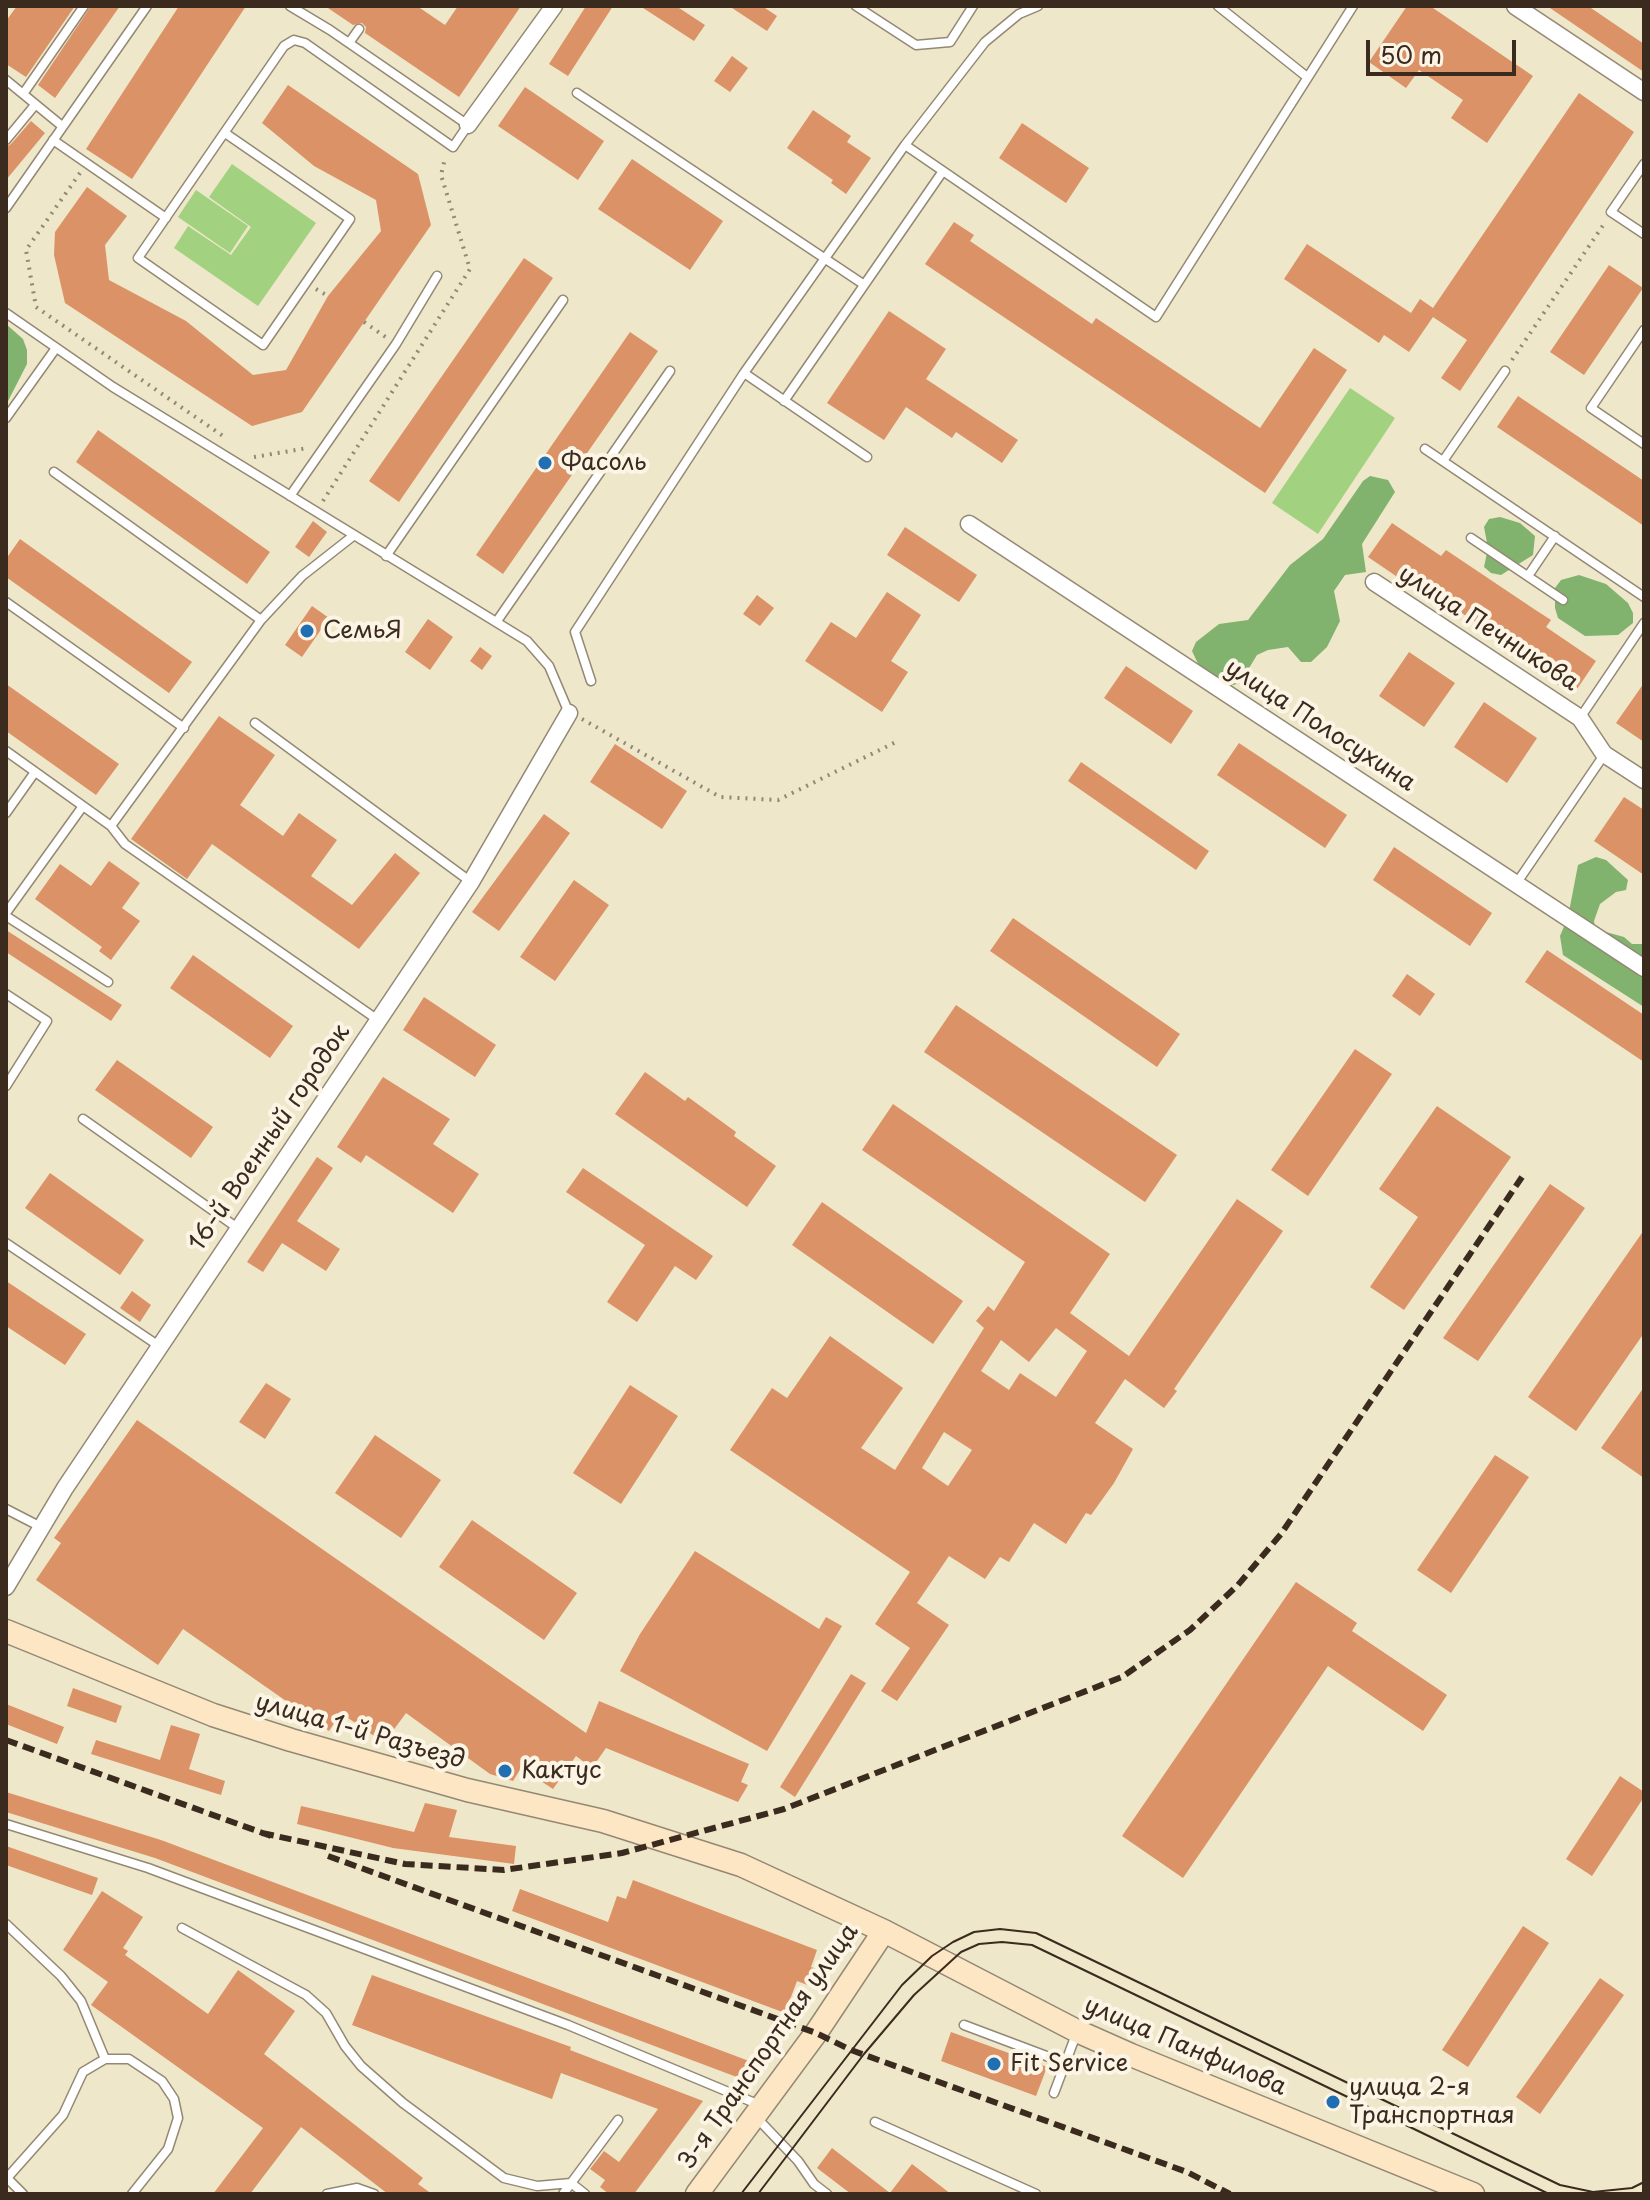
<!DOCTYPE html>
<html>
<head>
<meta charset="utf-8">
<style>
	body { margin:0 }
	#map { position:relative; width:1650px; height:2200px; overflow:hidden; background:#eee7ca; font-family:"Playpen Sans",sans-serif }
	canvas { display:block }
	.frame { position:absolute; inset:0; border:8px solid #3b2a1e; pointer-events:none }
	.scale { position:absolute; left:1366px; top:40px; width:150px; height:36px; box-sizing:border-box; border:4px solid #3b2a1e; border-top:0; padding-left:10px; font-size:24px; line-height:28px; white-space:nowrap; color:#3b2a1e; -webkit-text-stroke:6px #fcf5e5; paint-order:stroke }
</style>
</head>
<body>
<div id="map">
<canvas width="1650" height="2200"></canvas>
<div class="frame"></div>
<div class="scale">50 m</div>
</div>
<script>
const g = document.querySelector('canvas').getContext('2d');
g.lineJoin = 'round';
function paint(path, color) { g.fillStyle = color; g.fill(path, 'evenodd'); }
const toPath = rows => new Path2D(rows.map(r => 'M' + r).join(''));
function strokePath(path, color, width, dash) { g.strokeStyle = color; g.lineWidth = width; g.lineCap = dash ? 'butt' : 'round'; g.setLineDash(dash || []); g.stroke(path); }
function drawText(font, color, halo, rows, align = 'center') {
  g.font = font + ' "Playpen Sans",sans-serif'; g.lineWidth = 8; g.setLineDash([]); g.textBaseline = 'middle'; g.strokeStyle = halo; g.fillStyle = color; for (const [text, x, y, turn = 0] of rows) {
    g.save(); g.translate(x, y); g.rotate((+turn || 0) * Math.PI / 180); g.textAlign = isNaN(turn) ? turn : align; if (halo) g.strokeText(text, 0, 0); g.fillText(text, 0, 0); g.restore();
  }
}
paint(toPath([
	[232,164,316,223,258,306,174,248,188,226,231,255,251,227,209,197],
	[196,190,248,226,230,253,178,217],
	[1350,388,1395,418,1318,534,1272,503]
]), '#a2d17f');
paint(toPath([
	[6,324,23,339,27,350,27,364,6,405],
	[1370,476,1388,480,1395,492,1362,544,1366,572,1345,575,1334,591,1340,621,1327,647,1311,662,1301,662,1288,647,1268,650,1257,655,1240,683,1230,686,1201,670,1192,651,1196,642,1219,624,1248,620,1290,565,1323,539,1363,481],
	[1500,517,1520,523,1535,536,1533,555,1501,575,1491,573,1484,567,1488,548,1484,527,1489,519],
	[1579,575,1606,584,1628,603,1633,613,1633,623,1618,635,1585,636,1558,618,1555,608,1555,588,1561,580],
	[1596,857,1606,860,1628,880,1626,890,1616,892,1600,904,1594,921,1595,929,1624,937,1632,944,1644,944,1644,1007,1563,955,1560,936,1568,917,1578,865]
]), '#81b36e');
paint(toPath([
	[17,6,75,6,26,77,6,64,6,21],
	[91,6,120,6,55,98,38,85],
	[179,6,246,6,132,179,86,149],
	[325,6,417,6,445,25,458,6,521,6,459,97,365,33,366,27,362,23,353,25],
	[586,6,613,6,568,76,549,64],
	[640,6,676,6,705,25,694,41],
	[729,6,762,6,777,16,767,31],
	[1407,6,1430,6,1533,76,1487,143,1451,118,1463,100,1419,70,1406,88,1369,62],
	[1547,6,1588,6,1644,44,1644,72],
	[732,56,748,68,730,92,714,81],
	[288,85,418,174,431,225,302,412,252,426,65,303,54,255,55,232,87,187,127,216,105,245,109,280,186,321,253,375,286,370,328,296,381,231,376,200,314,166,262,123],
	[525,87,604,141,578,180,498,126],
	[1579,93,1634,132,1460,391,1441,378,1467,340,1433,317,1409,352,1384,335,1379,343,1284,279,1307,244,1411,313,1420,299,1433,308],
	[813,110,851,136,847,142,871,158,846,194,831,183,833,180,787,148],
	[31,121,45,133,6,180,6,147,11,144],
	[1022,123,1089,168,1066,203,999,158],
	[632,159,723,221,690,270,598,209],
	[954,222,974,235,970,241,1092,324,1096,318,1260,428,1314,348,1347,370,1265,493,925,264],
	[524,258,553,278,399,502,369,481],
	[1609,265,1643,288,1584,375,1550,352],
	[889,311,946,349,926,379,1018,440,1002,463,956,432,952,438,906,407,884,440,827,403],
	[630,332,658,351,503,574,476,555],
	[1518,396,1644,481,1644,526,1497,427],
	[98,430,270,552,247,584,76,462],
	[313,521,327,532,309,557,295,547],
	[1392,523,1441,556,1446,550,1534,609,1551,620,1546,627,1596,661,1573,695,1523,661,1526,656,1421,586,1418,591,1368,557],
	[905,527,977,575,959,602,887,555],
	[20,539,192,662,169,693,6,577,6,559],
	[887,592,921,615,891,661,908,672,882,712,805,661,831,622,856,638],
	[757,595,774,608,760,626,743,614],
	[312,606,329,618,302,657,285,645],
	[428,619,453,637,430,670,405,652],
	[480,647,492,656,482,670,470,661],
	[1409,652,1455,683,1424,727,1379,696],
	[1126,666,1193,711,1171,744,1104,698],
	[1644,683,1644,742,1616,723],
	[6,684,119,764,96,795,6,731],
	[1484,702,1537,738,1507,783,1454,747],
	[219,716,275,755,240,805,283,836,299,813,337,840,311,876,352,905,395,853,420,873,359,949,212,844,187,879,131,839],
	[1239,743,1347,815,1325,848,1217,775],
	[615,744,687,791,662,829,590,782],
	[1081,762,1209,851,1196,870,1068,781],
	[1624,797,1644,810,1644,875,1594,841],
	[544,814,570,833,499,931,472,912],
	[1394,847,1492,913,1470,946,1373,880],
	[109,861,140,883,122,908,140,921,111,960,99,951,102,947,35,899,60,864,91,886],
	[574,880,609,905,555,981,520,957],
	[1013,918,1180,1034,1157,1067,990,951],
	[6,930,122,1005,111,1021,6,952],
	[1547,950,1644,1015,1644,1062,1525,982],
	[193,955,293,1026,270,1058,170,988],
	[1407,974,1435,994,1420,1016,1392,996],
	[424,997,496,1045,475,1077,403,1030],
	[956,1005,1177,1155,1145,1202,924,1052],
	[1355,1049,1392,1074,1308,1196,1271,1170],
	[117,1060,213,1127,191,1158,95,1090],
	[645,1072,685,1101,688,1097,736,1132,734,1136,776,1166,747,1207,615,1114],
	[383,1077,450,1119,433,1144,479,1174,453,1213,366,1155,361,1163,337,1147],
	[893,1104,1110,1254,1070,1313,1129,1356,1237,1199,1283,1231,1174,1389,1177,1391,1164,1408,1125,1379,1095,1423,1133,1449,1114,1483,1091,1515,1086,1513,1066,1544,1034,1523,1009,1562,1000,1557,985,1579,949,1556,917,1603,949,1625,897,1701,881,1691,910,1648,875,1624,910,1572,730,1450,772,1388,787,1398,830,1336,903,1388,861,1448,895,1470,984,1328,976,1321,988,1306,994,1311,1025,1262,862,1150],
	[1056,1328,1087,1351,1056,1397,1020,1373,1009,1390,981,1371,1001,1340,1029,1362],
	[944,1432,972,1450,948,1486,922,1468],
	[1437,1106,1511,1157,1404,1310,1370,1287,1418,1217,1379,1189],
	[317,1157,333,1168,297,1221,340,1249,326,1271,282,1243,263,1272,247,1262],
	[583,1168,713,1256,696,1280,675,1266,637,1322,607,1302,645,1245,566,1192],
	[50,1173,144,1240,120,1275,25,1208],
	[1550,1184,1585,1208,1478,1361,1443,1338],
	[822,1202,963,1301,933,1344,792,1245],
	[1644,1230,1644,1333,1576,1431,1528,1397],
	[6,1281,86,1334,65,1365,6,1326],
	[132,1291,151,1305,140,1322,120,1308],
	[266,1383,291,1399,265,1439,239,1422],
	[630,1385,678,1416,621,1504,573,1473],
	[1644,1387,1644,1478,1601,1448],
	[137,1420,586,1733,599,1701,749,1764,741,1782,748,1785,738,1802,606,1748,592,1768,576,1756,553,1789,521,1768,513,1781,490,1774,406,1713,384,1743,341,1713,329,1731,183,1629,158,1665,36,1580,61,1543,54,1538],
	[375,1435,441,1480,401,1538,335,1493],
	[1495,1455,1529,1477,1451,1593,1417,1570],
	[472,1520,577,1593,544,1640,439,1567],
	[695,1551,819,1629,826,1617,842,1626,767,1751,620,1671,640,1634],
	[1296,1582,1357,1623,1352,1631,1447,1695,1423,1731,1328,1666,1183,1878,1122,1836],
	[851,1674,866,1683,795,1797,780,1787],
	[73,1688,122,1706,116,1723,67,1706],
	[6,1704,64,1727,57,1744,6,1724],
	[171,1725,200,1734,189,1769,225,1781,221,1795,91,1754,96,1740,160,1760],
	[1620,1776,1644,1792,1644,1797,1592,1876,1566,1859],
	[6,1792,161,1840,749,2061,742,2079,155,1858,6,1812],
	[425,1803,457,1810,449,1837,516,1846,514,1864,393,1848,297,1824,301,1806,414,1832],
	[6,1846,98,1878,92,1895,6,1865],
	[633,1880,817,1950,811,1967,819,1970,813,1987,797,1981,785,2013,512,1911,520,1889,608,1922,617,1896,626,1899],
	[102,1891,143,1917,123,1948,128,1951,125,1955,208,2014,238,1970,295,2011,264,2054,423,2178,418,2184,432,2194,388,2194,301,2127,250,2194,213,2194,263,2128,91,2005,108,1982,63,1950],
	[1523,1926,1549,1943,1468,2067,1442,2050],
	[372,1975,571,2047,570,2050,703,2101,634,2194,609,2194,600,2187,605,2180,590,2169,604,2151,619,2162,658,2109,561,2073,552,2099,352,2025],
	[1600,1978,1624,1995,1540,2114,1516,2097],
	[951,2032,1047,2067,1036,2096,941,2061],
	[832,2148,890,2193,912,2164,951,2194,851,2194,817,2168]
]), '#db9266');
const lane = toPath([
	[856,6,916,45,950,42,973,6],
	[1218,6,1307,77],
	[349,43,359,29],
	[6,80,62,126],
	[577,93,863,284],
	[23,94,84,6],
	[225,133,350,219,263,345,138,258,284,46,294,40,305,43,453,147,468,125,330,30,290,6],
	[6,140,35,105],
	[53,140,166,218],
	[905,145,1156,317,1353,6],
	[1644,164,1611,212,1644,234],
	[6,208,147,6],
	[6,313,113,387,527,641,549,666,569,713],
	[1644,330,1591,408,1644,444],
	[744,373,867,457],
	[784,401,943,171],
	[6,418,56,348],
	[1425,449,1644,597],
	[1443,461,1505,371],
	[54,472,261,620],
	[290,496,396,344,437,276],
	[1471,538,1563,600],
	[386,556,563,300],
	[1528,576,1555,536],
	[6,602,184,728],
	[497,621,670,371],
	[591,681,575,632,744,373,905,145,985,42,1019,14,1038,6],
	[1580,718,1644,623],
	[255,723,471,882],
	[6,751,111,826,125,844,378,1020],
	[6,813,35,772],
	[111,826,261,620,302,576,353,536],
	[1516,884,1604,755],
	[6,913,83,806],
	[6,916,108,982],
	[6,994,47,1021,6,1086],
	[83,1119,239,1229],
	[6,1243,159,1346],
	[6,1509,41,1527],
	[6,1824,148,1868,568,2025,762,2106],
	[6,1924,61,1976,81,2001,105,2059],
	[182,1928,306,1995,326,2013,345,2046,361,2066,403,2103,504,2178,537,2186,571,2183,585,2194],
	[964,2025,1065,2063],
	[1054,2093,1077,2032],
	[755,2116,798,2161,814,2184,827,2194],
	[875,2122,1036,2194],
	[6,2177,23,2194],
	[7,2178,63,2115,83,2072,105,2059,129,2059,162,2081,174,2099,178,2118,168,2149,132,2194],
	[327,2194,357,2188,374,2194],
	[563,2194,618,2120]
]);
const street = toPath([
	[1515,6,1644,92],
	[468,125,554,6],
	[969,524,1644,968],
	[1374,582,1580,718,1604,754,1644,780],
	[6,1587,65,1488,471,882,569,713]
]);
const secondary = toPath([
	[6,1631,213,1715,291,1740,467,1790,603,1821,741,1865,884,1931,1077,2031,1131,2055,1473,2194],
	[697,2194,816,2033,884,1931]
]);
strokePath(lane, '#948874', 11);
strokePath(street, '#948874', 19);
strokePath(secondary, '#948874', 25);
strokePath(toPath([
	[80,173,26,250,36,307,223,436],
	[316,289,328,296],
	[364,322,387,338],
	[1512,360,1606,221],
	[254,457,308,448],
	[323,501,470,269,441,175,445,158],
	[582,719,720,797,778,800,898,741]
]), '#948874', 4, [2, 6]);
strokePath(lane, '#fff', 8);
strokePath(street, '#fff', 16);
strokePath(secondary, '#fce6c4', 22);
strokePath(toPath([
	[741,2194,902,1985,932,1956,953,1942,974,1932,1000,1929,1036,1933,1560,2185,1593,2192,1632,2188,1644,2182],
	[758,2194,864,2054,914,1995,961,1952,979,1944,1002,1942,1032,1945,1549,2194]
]), '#3b2a1e', 2);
strokePath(toPath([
	[6,1740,271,1836],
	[262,1833,405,1864,504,1870,622,1853,784,1809,1122,1677,1190,1630,1238,1585,1281,1534,1522,1177],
	[328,1856,816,2033,851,2050,1187,2172,1230,2194]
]), '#3b2a1e', 6, [12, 6]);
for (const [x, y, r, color] of [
	[545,463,8,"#1f6fb2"],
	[307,631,8,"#1f6fb2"],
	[505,1771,8,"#1f6fb2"],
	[994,2064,8,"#1f6fb2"],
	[1333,2102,8,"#1f6fb2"]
]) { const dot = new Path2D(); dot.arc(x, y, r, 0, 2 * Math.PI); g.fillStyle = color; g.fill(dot); strokePath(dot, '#fcf5e5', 3); }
drawText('24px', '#3b2a1e', '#fcf5e5', [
	["Фасоль",561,463],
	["СемьЯ",323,631],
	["Кактус",521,1771],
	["Fit Service",1010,2064],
	["улица 2-я",1349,2088],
	["Транспортная",1349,2116]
], 'left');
drawText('24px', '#3b2a1e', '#fcf5e5', [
	["улица Печникова",1488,629,33],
	["улица Полосухина",1320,726,33],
	["16-й Военный городок",270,1138,-56],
	["улица 1-й Разъезд",360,1732,16],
	["3-я Транспортная улица",769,2047,-55],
	["улица Панфилова",1185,2047,23]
]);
</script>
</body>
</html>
